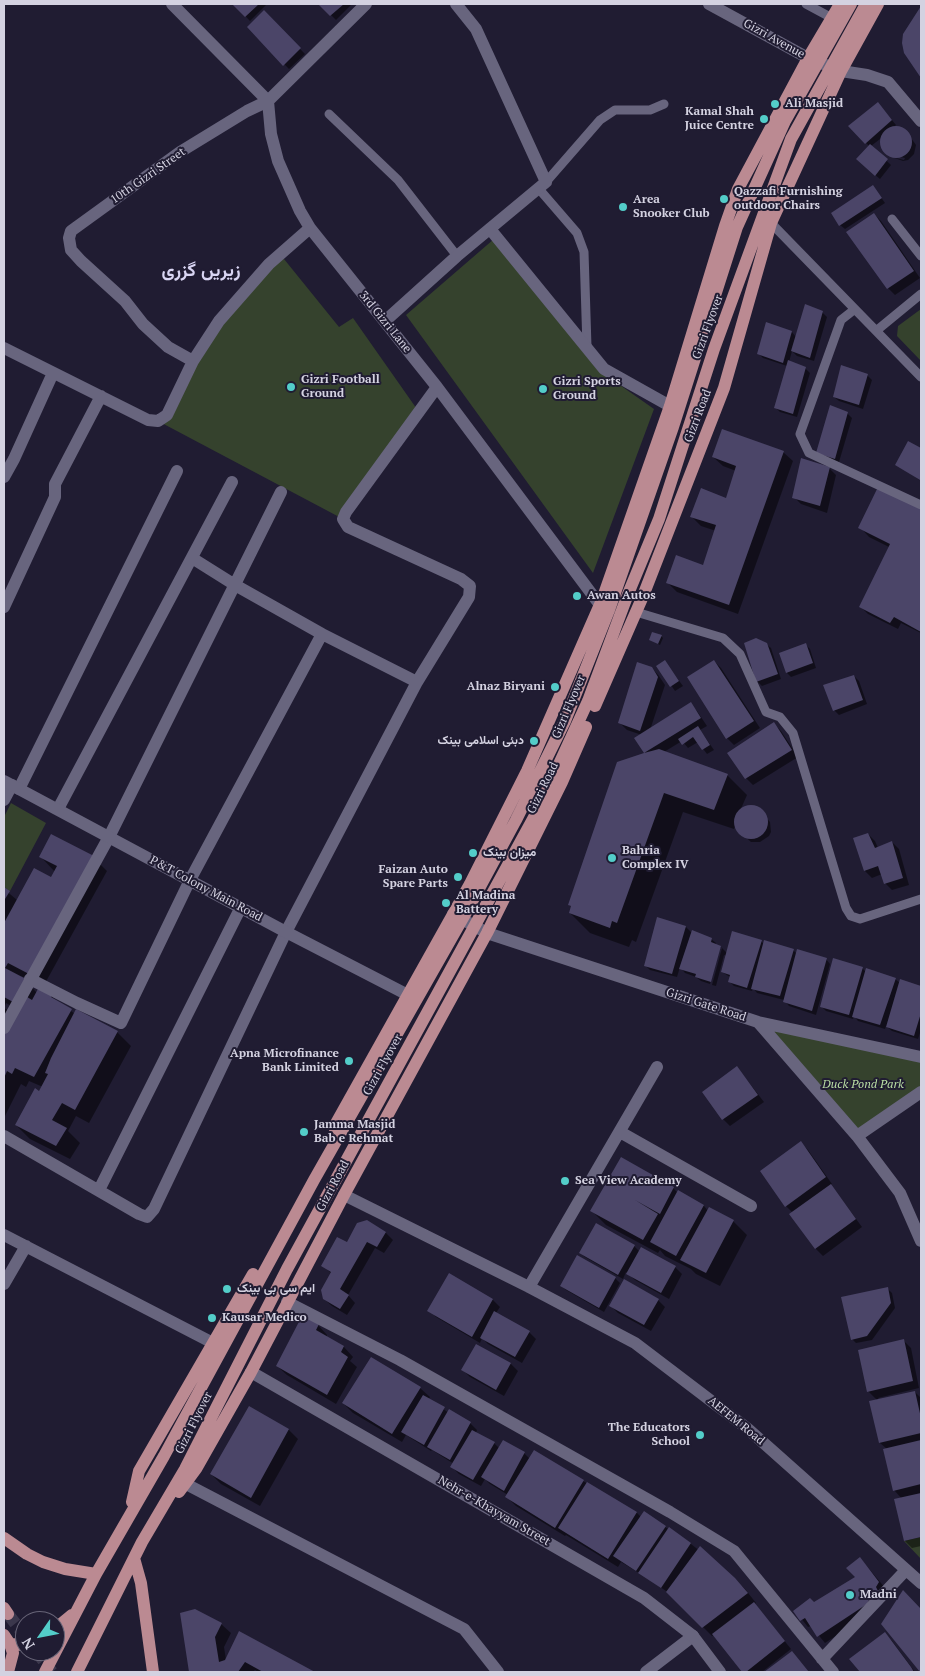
<!DOCTYPE html>
<html>
<head>
<meta charset="utf-8">
<style>
	body { margin:0 }
	#map { position:relative; width:925px; height:1676px; overflow:hidden; background:#201c32; font-family:"PT Serif",serif }
	canvas { display:block }
	.frame { position:absolute; inset:0; border:5px solid #d4d2e1; pointer-events:none }
	.north { position:absolute; left:15px; top:1611px; width:50px; height:50px; box-sizing:border-box; background:#201c32; border:1px solid #686578; border-radius:50%; rotate:237deg; font-size:14px; font-weight:700; line-height:20px; text-align:center; color:#d4d2e1 }
	.north::after { content:''; display:block; margin:auto; width:18px; height:22px; background:#53cdc9; clip-path:polygon(50% 0,100% 100%,50% 72%,0 100%) }
</style>
</head>
<body>
<div id="map">
<canvas width="925" height="1676"></canvas>
<div class="frame"></div>
<div class="north">N</div>
</div>
<script>
const g = document.querySelector('canvas').getContext('2d');
g.lineJoin = 'round';
function paint(path, color) { g.fillStyle = color; g.fill(path, 'evenodd'); }
const toPath = rows => new Path2D(rows.map(r => 'M' + r).join(''));
function strokePath(path, color, width, dash) { g.strokeStyle = color; g.lineWidth = width; g.lineCap = dash ? 'butt' : 'round'; g.setLineDash(dash || []); g.stroke(path); }
function drawText(font, color, halo, rows, align = 'center') {
  g.font = font + ' "PT Serif",Vazirmatn,serif'; g.lineWidth = 4; g.setLineDash([]); g.textBaseline = 'middle'; g.strokeStyle = halo; g.fillStyle = color; for (const [text, x, y, turn = 0] of rows) {
    g.save(); g.translate(x, y); g.rotate((+turn || 0) * Math.PI / 180); g.textAlign = isNaN(turn) ? turn : align; if (halo) g.strokeText(text, 0, 0); g.fillText(text, 0, 0); g.restore();
  }
}
paint(toPath([
	[494,239,597,369,654,409,593,573,406,315],
	[284,259,339,327,353,318,419,412,343,519,158,421,193,361,269,264],
	[921,309,921,361,897,336,898,326],
	[11,803,46,823,10,891,4,887,4,817],
	[758,1022,921,1057,921,1092,857,1136],
	[921,1537,921,1559,904,1541]
]), '#35422d');
paint(toPath([
	[234,4,265,4,266,5,250,21],
	[320,4,352,4,336,20],
	[921,9,921,76,905,53,904,35],
	[264,12,305,54,289,69,248,27],
	[882,108,896,125,893,128,897,127,906,131,916,145,914,154,908,160,903,161,892,157,904,160,905,158,888,154,886,151,882,143,884,136,871,146,891,165,880,179,862,164,869,146,850,126],
	[873,186,885,203,845,229,840,225],
	[874,214,881,221,920,278,895,295,888,288,847,232],
	[822,312,827,317,814,361,797,356,792,351,789,362,805,368,810,373,797,417,780,412,775,407,787,366,763,358,759,354,792,332,796,337],
	[867,375,872,380,863,409,839,401,834,397],
	[847,413,852,418,839,462,822,457],
	[909,442,921,449,921,481,896,464],
	[783,452,793,461,738,614,677,592,667,582,703,566,716,531,701,526,692,517,726,500,736,471,723,466,713,457],
	[829,468,836,475,827,513,801,504,794,497],
	[878,489,921,510,921,633,901,623,898,629,868,614,861,607,889,547,869,537,860,527],
	[661,636,663,638,660,645,651,640],
	[766,644,771,648,781,679,762,686,757,681],
	[806,645,810,649,816,668,791,677,787,673],
	[714,661,721,668,760,728,734,745,727,738],
	[665,662,683,686,675,691,658,666],
	[652,668,659,676,665,685,650,730,690,704,697,711,707,726,700,730,714,750,707,754,698,742,688,748,682,741,664,752,727,775,747,795,740,811,748,807,758,809,770,822,771,832,769,836,760,842,751,842,738,830,736,823,734,829,683,812,636,942,632,940,629,947,590,933,570,913,572,907,569,905,646,754,636,739,642,735,627,730,620,723],
	[854,676,859,681,867,704,839,715,834,710],
	[774,724,781,731,798,757,753,785,746,778],
	[868,834,875,841,878,848,892,842,899,849,909,885,892,890,885,883,882,874,872,878,865,871],
	[41,857,93,857,107,871,43,987,21,976,37,993,51,996,75,1014,117,1032,131,1046,89,1123,76,1116,68,1131,80,1143,70,1159,30,1139,16,1125,43,1087,29,1081,26,1087,21,1084,4,1118,4,889,17,900,51,879,55,872],
	[6,1003,18,1010,8,1010,4,1008],
	[686,927,692,933,711,939,716,943,715,945,722,948,720,948,710,984,701,981,696,977,685,973,680,967,677,977,650,970,645,965],
	[761,941,764,944,793,950,797,954,826,959,830,964,816,1015,789,1006,784,1000,757,993,753,988,752,991,734,986,729,981,730,977,722,972,727,956,724,955,716,986,712,985,722,948,727,953],
	[862,968,866,972,895,979,900,983,900,980,921,987,921,1030,918,1039,892,1031,886,1026,885,1029,858,1021,854,1016,853,1019,826,1011,822,1007],
	[737,1067,764,1102,730,1126,723,1119],
	[801,1143,808,1150,832,1184,830,1186,837,1193,862,1227,823,1256,816,1249,791,1214,793,1213,786,1206],
	[673,1188,678,1193,704,1206,708,1211,709,1208,733,1221,747,1235,720,1286,696,1274,691,1269,665,1256,660,1250,658,1253,606,1225,592,1211],
	[366,1222,386,1233,393,1240,384,1253,375,1248,348,1295,355,1303,347,1315,332,1306,324,1299,332,1274,323,1266,348,1244],
	[634,1246,640,1252,641,1249,675,1267,682,1274,669,1299,635,1280,626,1272,623,1279,585,1257,580,1253],
	[577,1257,615,1278,620,1283,604,1312,566,1290,561,1286],
	[450,1275,493,1300,500,1307,496,1313,529,1332,536,1339,522,1363,488,1344,482,1338,480,1343,436,1317,429,1310],
	[887,1288,892,1293,895,1308,872,1340,856,1343,852,1339],
	[658,1300,665,1307,651,1331,618,1313,611,1306],
	[318,1325,327,1335,327,1338,344,1347,353,1357,350,1361,357,1367,336,1404,287,1375,277,1366],
	[904,1341,911,1348,919,1388,878,1398,879,1400,915,1392,921,1398,921,1546,912,1548,905,1541,895,1500,902,1499,894,1490,887,1449,880,1443,877,1400,868,1391],
	[476,1345,511,1364,518,1371,504,1396,470,1377,463,1370],
	[420,1388,430,1397,429,1399,449,1413,470,1423,477,1430,476,1433,494,1443,500,1449,504,1442,524,1453,530,1459,534,1452,637,1513,641,1517,665,1527,691,1544,735,1579,745,1589,756,1603,755,1604,791,1649,762,1672,744,1672,714,1635,712,1636,669,1593,644,1576,621,1562,618,1567,566,1535,565,1536,516,1506,507,1497,508,1495,490,1484,485,1479,481,1486,459,1474,452,1467,454,1464,432,1450,431,1451,406,1435,402,1442,353,1413,343,1403],
	[249,1407,289,1430,298,1439,260,1506,221,1484,211,1474],
	[860,1558,886,1589,874,1611,825,1643,811,1626,808,1627,795,1611,814,1603,857,1577],
	[904,1592,921,1610,921,1672,883,1624],
	[182,1614,221,1624,231,1633,224,1647,226,1660,240,1633,312,1672,258,1672,255,1670,253,1672,190,1672],
	[885,1634,892,1641,915,1672,862,1672,850,1659],
	[792,1652,809,1672,766,1672]
]), '#0007');
paint(toPath([
	[232,4,259,4,245,17],
	[318,4,344,4,330,16],
	[921,6,921,78,904,53,902,43,903,34],
	[264,10,301,48,283,66,247,27],
	[878,102,892,120,865,144,848,126],
	'880 142a16 16 0 1 1 32 0a16 16 0 1 1-32 0Z',
	[870,144,888,159,875,176,856,159],
	[873,185,882,198,839,226,831,213],
	[874,213,914,271,887,289,846,232],
	[805,304,823,311,810,358,791,351],
	[766,322,792,331,783,363,757,354],
	[788,360,806,367,793,414,774,408],
	[841,365,868,374,859,405,833,397],
	[830,405,848,412,835,459,816,453],
	[722,429,784,451,729,605,666,583,676,555,703,565,716,525,690,517,701,488,726,498,736,466,712,457],
	[908,441,921,448,920,480,895,465],
	[801,458,830,467,820,506,792,498],
	[878,487,921,509,921,632,894,617,890,623,859,607,890,544,858,528],
	[652,632,662,635,658,644,649,640],
	[756,638,767,643,778,674,756,682,744,643],
	[806,643,813,663,786,673,779,653],
	[665,660,679,681,670,687,656,666],
	[714,660,754,721,726,739,687,677],
	[637,662,652,667,658,677,640,731,618,723],
	[854,675,863,700,833,711,823,685],
	[691,702,701,718,644,753,659,749,728,774,714,810,664,793,617,923,612,921,610,928,569,913,571,906,568,905,617,762,644,753,634,738],
	[774,722,792,750,745,779,727,753],
	[698,726,710,745,702,750,693,737,682,745,678,739],
	'734 822a17 17 0 1 1 34 0a17 17 0 1 1-34 0Z',
	[868,833,875,848,892,841,903,878,884,884,878,866,864,871,853,838],
	[51,834,94,856,29,974,8,963,5,968,26,979,13,1002,4,997,4,923,34,868,51,877,57,866,39,857],
	[4,887,10,891,5,899,4,898],
	[657,917,686,926,672,974,644,966],
	[692,930,712,938,711,942,721,946,711,982,695,977,696,974,679,969],
	[732,931,762,940,747,988,728,982,730,975,721,972],
	[764,940,794,949,780,996,751,989],
	[797,949,827,958,812,1011,783,1002],
	[833,958,863,967,849,1015,820,1007],
	[866,968,896,978,880,1025,852,1017],
	[900,979,921,986,921,1013,914,1036,886,1027],
	[38,989,52,995,51,997,72,1009,34,1077,15,1068,12,1074,7,1071,4,1078,4,1035,24,995,32,1000],
	[76,1009,118,1031,75,1110,62,1103,52,1120,67,1128,56,1146,15,1125,35,1088,39,1091,48,1074,45,1073,51,1058],
	[737,1066,758,1095,722,1120,702,1092],
	[801,1141,826,1177,785,1207,760,1171],
	[621,1157,674,1187,660,1214,635,1200,658,1214,643,1240,590,1211],
	[831,1184,856,1219,815,1249,789,1214],
	[678,1190,704,1205,676,1256,650,1242],
	[709,1207,734,1220,706,1273,680,1260],
	[367,1220,386,1232,377,1247,367,1242,340,1289,349,1295,340,1309,323,1299,321,1290,331,1272,321,1266,337,1237,347,1242,357,1223],
	[596,1223,635,1245,618,1275,579,1253],
	[641,1247,676,1266,661,1293,626,1274],
	[577,1255,616,1277,599,1308,560,1286],
	[449,1273,493,1299,472,1337,427,1311],
	[624,1279,659,1299,644,1325,609,1306],
	[888,1287,891,1303,867,1336,851,1340,841,1297],
	[494,1311,530,1331,515,1357,480,1338],
	[302,1316,319,1324,316,1330,344,1346,341,1352,348,1357,327,1395,276,1366],
	[904,1339,913,1381,867,1392,858,1350],
	[476,1344,511,1363,496,1390,461,1370],
	[371,1357,421,1387,392,1434,342,1403],
	[915,1391,921,1418,921,1433,879,1443,869,1401],
	[423,1395,445,1407,424,1445,401,1432],
	[249,1406,289,1429,251,1498,210,1474],
	[449,1409,471,1422,450,1460,427,1447],
	[472,1430,495,1442,473,1480,450,1467],
	[503,1440,525,1452,504,1491,481,1477],
	[921,1440,921,1484,893,1491,883,1449],
	[534,1450,584,1480,555,1528,505,1497],
	[587,1482,637,1512,608,1559,558,1528],
	[921,1493,921,1537,904,1541,894,1499],
	[644,1511,666,1526,636,1571,613,1556],
	[669,1527,691,1543,661,1588,638,1573],
	[700,1546,735,1578,748,1593,702,1628,666,1592],
	[860,1557,879,1582,876,1587,879,1593,869,1600,867,1604,817,1637,805,1618,800,1621,793,1611,810,1598,814,1602,855,1577,846,1568],
	[903,1590,921,1609,921,1672,920,1672,881,1624],
	[754,1602,785,1641,746,1672,742,1672,712,1634],
	[195,1609,222,1623,215,1637,219,1662,225,1660,239,1631,315,1672,263,1672,245,1662,238,1672,189,1672,180,1613],
	[885,1632,911,1667,914,1672,860,1672,849,1659],
	[792,1651,809,1672,764,1672]
]), '#4b4568');
strokePath(toPath([
	[8,1614,25,1636],
	[36,1651,52,1672]
]), '#3b374c', 12, [12, 6]);
strokePath(toPath([
	[806,4,832,18],
	[329,114,398,180,457,256],
	[546,182,600,120,615,110,650,110,664,104],
	[539,189,577,233,584,252,587,347],
	[892,219,921,256],
	[771,223,921,377],
	[855,309,841,320,800,434,809,453,921,505],
	[876,331,921,294],
	[636,612,723,638,740,654,766,712,780,717,793,733,846,908,851,916,860,919,921,899]
]), '#68657e', 9);
strokePath(toPath([
	[172,4,268,101,271,134,278,161,300,211,310,228,437,387,600,605,607,611],
	[490,229,604,369,670,406],
	[385,321,457,256,546,182,476,29,456,4],
	[4,348,148,420,158,421,167,415,193,361,219,321,269,264,310,228],
	[193,361,168,347,143,324,125,301,81,261,71,250,69,238,71,231,180,152,247,111,268,101,366,4],
	[4,477,14,459,53,373],
	[192,558,235,585,322,634,417,682],
	[4,607,55,497,55,484,101,396],
	[19,789,177,471],
	[4,800,12,785],
	[58,809,232,482],
	[453,914,487,933,758,1022,921,1057],
	[30,979,77,1003,121,1023,190,880,322,634],
	[758,1022,857,1136,900,1193,921,1241],
	[4,1028,109,837,281,492],
	[620,1132,751,1206],
	[4,1136,139,1214,147,1217,154,1209,286,932,417,682,469,597,470,586,461,579,348,527,343,519,346,512,437,387],
	[857,1136,921,1092],
	[99,1190,241,907],
	[344,1195,529,1287,635,1343,748,1429,921,1583],
	[4,1235,213,1343],
	[4,1284,26,1246],
	[529,1287,657,1067],
	[287,1302,400,1360,670,1512,734,1551,833,1672],
	[186,1484,464,1629,498,1672],
	[822,1659,906,1570],
	[646,1672,693,1636]
]), '#68657e', 12);
strokePath(toPath([
	[709,4,808,58,841,71,867,75,888,82,921,121],
	[4,781,286,932,408,995],
	[251,1372,644,1598,693,1636,720,1672]
]), '#68657e', 12);
strokePath(toPath([
	[595,706,643,596,724,388,771,223,841,71,878,4],
	[334,1127,470,884,527,771,602,600,670,406,725,226,738,189,808,58,840,4],
	[179,1492,196,1469,251,1372,344,1195,487,933,562,782,586,727],
	[132,1502,139,1471,253,1274],
	[4,1538,27,1554,43,1562,65,1569,96,1574],
	[134,1558,141,1583,153,1672],
	[4,1608,8,1614],
	[55,1629,72,1615],
	[4,1635,10,1644,13,1653,8,1672],
	[10,1644,25,1645],
	[45,1672,96,1574,164,1456,314,1180,468,909,516,820,565,721,609,610,673,427,737,227,785,121,851,4],
	[77,1672,142,1542,185,1469,287,1269,538,810,588,701,628,594,659,519,714,349,791,139,866,4]
]), '#bb8a92', 12);
for (const [x, y, r, color] of [
	[775,104,5,"#53cdc9"],
	[764,119,5,"#53cdc9"],
	[724,199,5,"#53cdc9"],
	[623,207,5,"#53cdc9"],
	[291,387,5,"#53cdc9"],
	[543,389,5,"#53cdc9"],
	[577,596,5,"#53cdc9"],
	[555,687,5,"#53cdc9"],
	[534,741,5,"#53cdc9"],
	[473,853,5,"#53cdc9"],
	[612,858,5,"#53cdc9"],
	[458,877,5,"#53cdc9"],
	[446,903,5,"#53cdc9"],
	[349,1061,5,"#53cdc9"],
	[304,1132,5,"#53cdc9"],
	[565,1181,5,"#53cdc9"],
	[227,1289,5,"#53cdc9"],
	[212,1318,5,"#53cdc9"],
	[700,1435,5,"#53cdc9"],
	[850,1595,5,"#53cdc9"]
]) { const dot = new Path2D(); dot.arc(x, y, r, 0, 2 * Math.PI); g.fillStyle = color; g.fill(dot); strokePath(dot, '#201c32', 2); }
drawText('12px', '#d4d2e1', '#201c32', [
	["Gizri Avenue",774,39,29],
	["10th Gizri Street",148,176,-35],
	["3rd Gizri Lane",385,322,51],
	["Gizri Flyover",708,327,-70],
	["Gizri Road",698,416,-69],
	["Gizri Flyover",569,707,-67],
	["Gizri Road",543,788,-64],
	["P&T Colony Main Road",206,889,28],
	["Gizri Gate Road",706,1005,18],
	["Gizri Flyover",383,1065,-61],
	["Gizri Road",333,1186,-62],
	["AEFEM Road",736,1421,39],
	["Gizri Flyover",194,1423,-63],
	["Nehr-e-Khayyam Street",494,1511,30]
]);
drawText('bold 12px', '#d4d2e1', '#201c32', [
	["Ali Masjid",785,104],
	["Kamal Shah",754,112,"right"],
	["Juice Centre",754,126,"right"],
	["Qazzafi Furnishing",734,192],
	["outdoor Chairs",734,206],
	["Area",633,200],
	["Snooker Club",633,214],
	["Gizri Football",301,380],
	["Ground",301,394],
	["Gizri Sports",553,382],
	["Ground",553,396],
	["Awan Autos",587,596],
	["Alnaz Biryani",545,687,"right"],
	["دبئی اسلامی بینک",524,741,"right"],
	["Bahria",622,851],
	["Complex IV",622,865],
	["میزان بینک",483,853],
	["Faizan Auto",448,870,"right"],
	["Spare Parts",448,884,"right"],
	["Al Madina",456,896],
	["Battery",456,910],
	["Apna Microfinance",339,1054,"right"],
	["Bank Limited",339,1068,"right"],
	["Jamma Masjid",314,1125],
	["Bab e Rehmat",314,1139],
	["Sea View Academy",575,1181],
	["ایم سی بی بینک",237,1289],
	["Kausar Medico",222,1318],
	["The Educators",690,1428,"right"],
	["School",690,1442,"right"],
	["Madni",860,1595]
], 'left');
drawText('italic 12px', '#badfa4', '#201c32', [
	["Duck Pond Park",863,1085]
]);
drawText('bold 18px', '#d9d5f3', '#201c32', [
	["زیریں گزری",201,271]
]);
</script>
</body>
</html>
